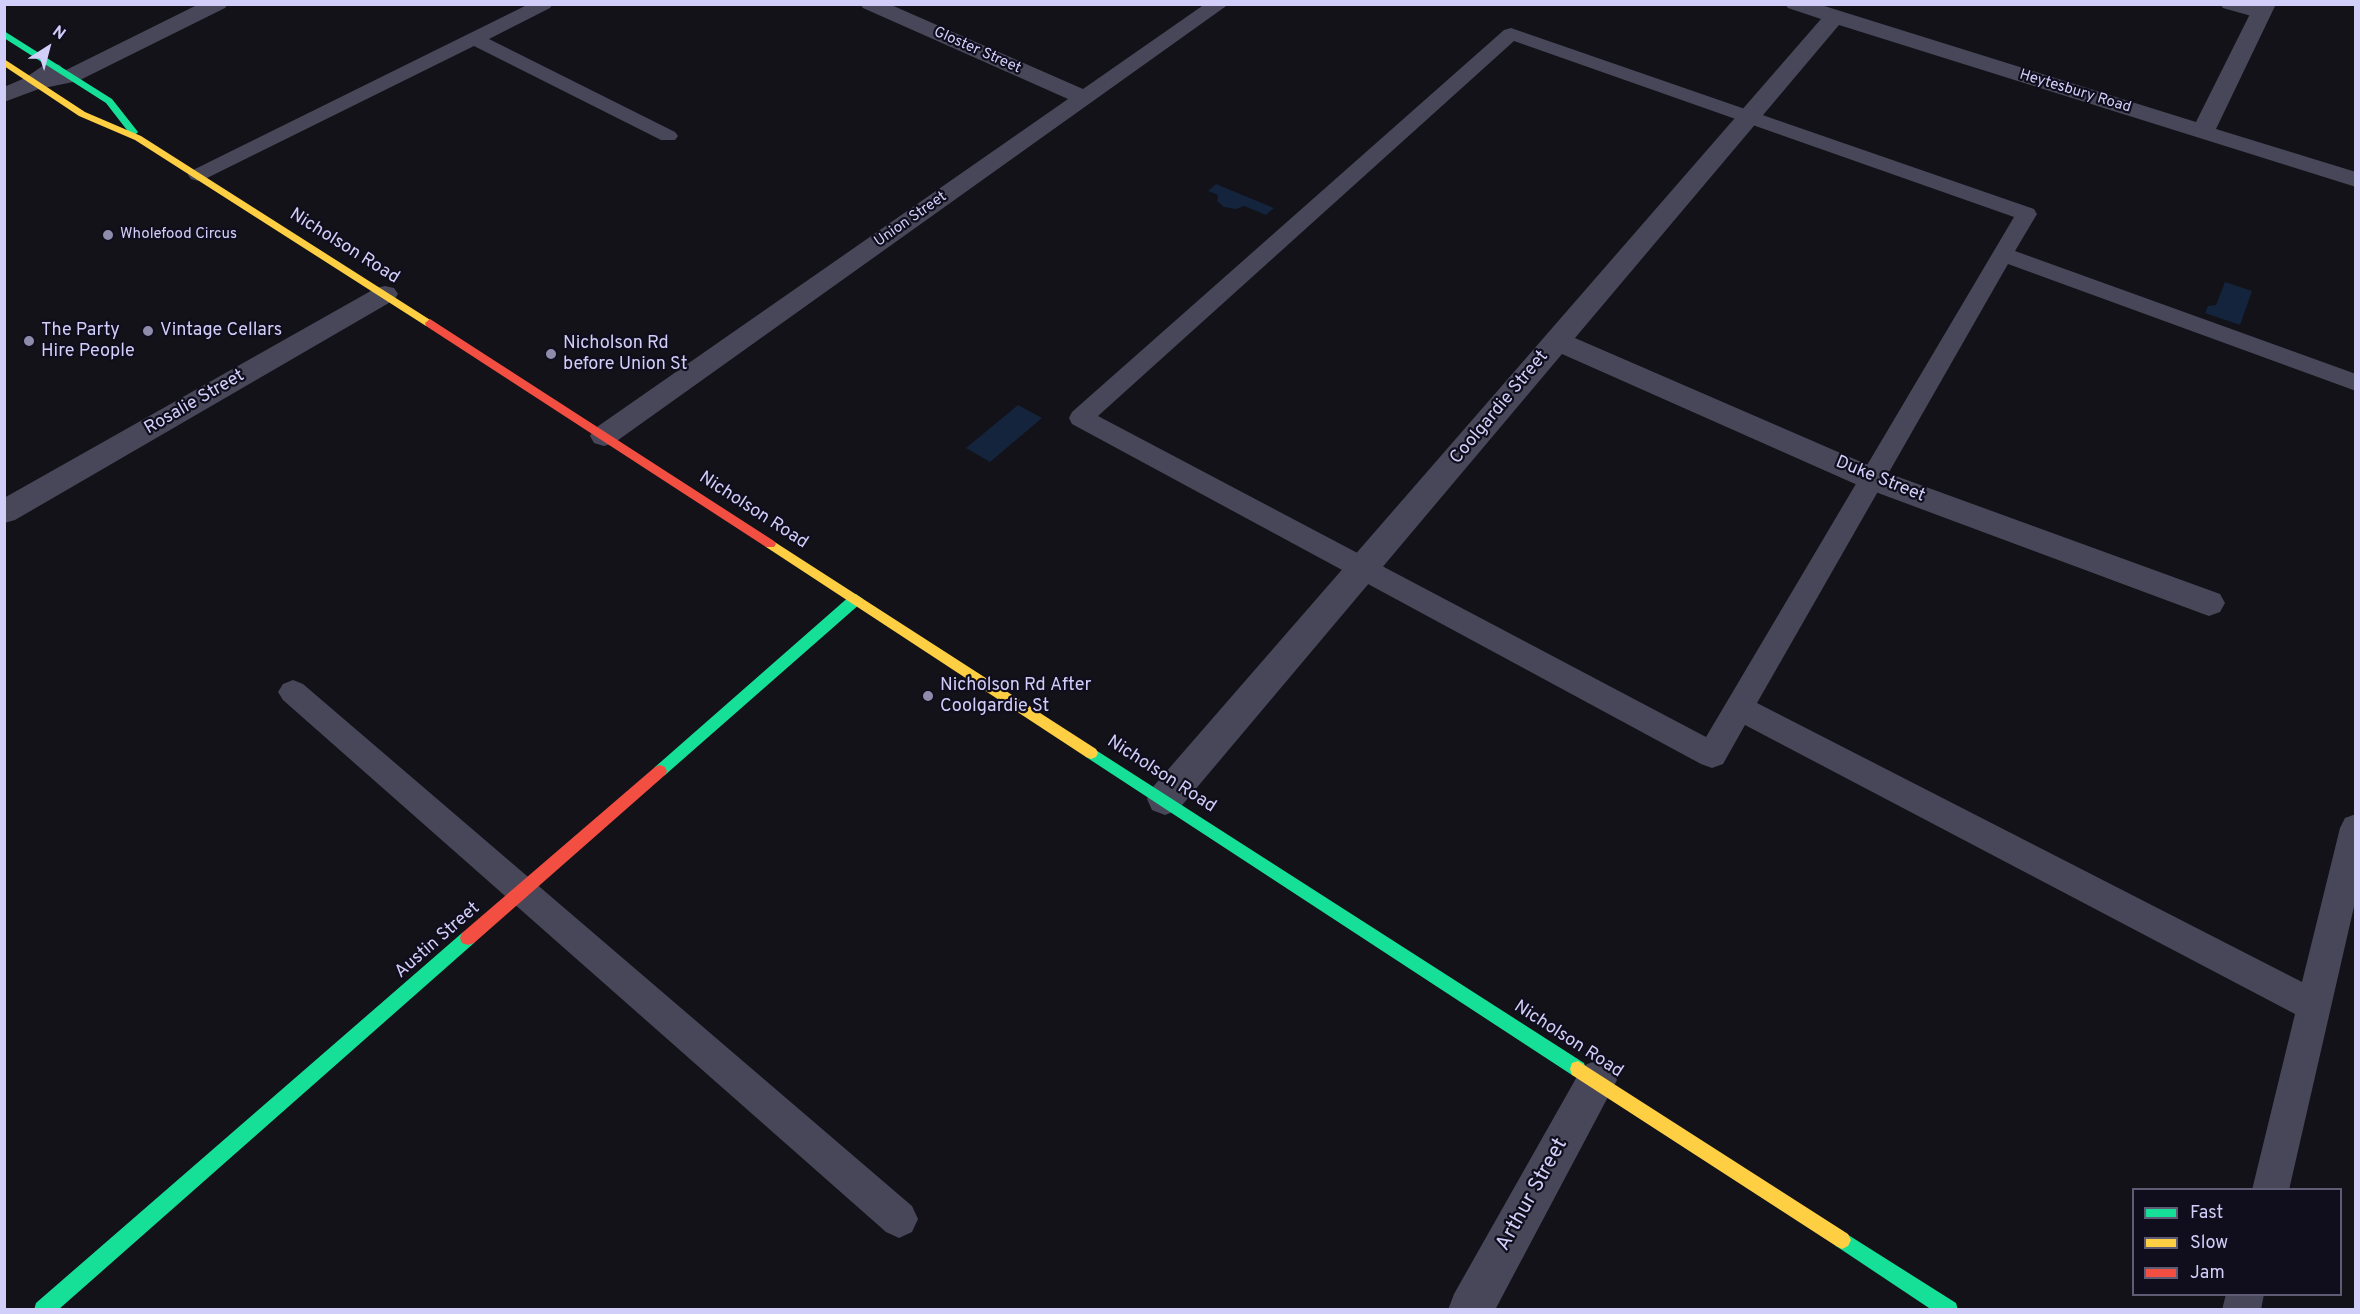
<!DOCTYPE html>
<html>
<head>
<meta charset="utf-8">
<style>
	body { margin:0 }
	#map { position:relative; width:2360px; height:1314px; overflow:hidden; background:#121218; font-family:Overpass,sans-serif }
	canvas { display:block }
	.frame { position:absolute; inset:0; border:6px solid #d2cefa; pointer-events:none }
	.legend { position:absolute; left:2132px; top:1188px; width:210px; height:108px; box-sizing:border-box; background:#100e1c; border:2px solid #5e5b75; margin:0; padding:8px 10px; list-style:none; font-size:18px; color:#d2cefa }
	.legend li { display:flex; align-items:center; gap:12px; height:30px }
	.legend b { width:30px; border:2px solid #5e5b75 }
	.north { position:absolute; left:18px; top:18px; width:60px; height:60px; -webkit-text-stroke:4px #100e1c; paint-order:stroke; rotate:36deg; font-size:16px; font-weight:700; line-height:24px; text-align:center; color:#d2cefa }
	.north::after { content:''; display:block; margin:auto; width:21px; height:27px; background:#d2cefa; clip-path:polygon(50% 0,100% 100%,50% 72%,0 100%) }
</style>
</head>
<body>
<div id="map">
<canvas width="2360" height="1314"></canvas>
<div class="frame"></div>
<ul class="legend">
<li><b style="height:8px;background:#16e098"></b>Fast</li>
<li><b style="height:8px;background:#ffcf43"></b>Slow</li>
<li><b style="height:8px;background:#f24e42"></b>Jam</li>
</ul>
<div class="north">N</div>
</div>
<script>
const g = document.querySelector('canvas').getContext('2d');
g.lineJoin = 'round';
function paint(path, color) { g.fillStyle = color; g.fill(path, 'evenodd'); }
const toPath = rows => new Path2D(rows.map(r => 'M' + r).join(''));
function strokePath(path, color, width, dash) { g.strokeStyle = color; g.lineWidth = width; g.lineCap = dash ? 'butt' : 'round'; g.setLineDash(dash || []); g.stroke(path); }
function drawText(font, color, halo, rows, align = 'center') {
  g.font = font + ' Overpass,sans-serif'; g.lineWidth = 4.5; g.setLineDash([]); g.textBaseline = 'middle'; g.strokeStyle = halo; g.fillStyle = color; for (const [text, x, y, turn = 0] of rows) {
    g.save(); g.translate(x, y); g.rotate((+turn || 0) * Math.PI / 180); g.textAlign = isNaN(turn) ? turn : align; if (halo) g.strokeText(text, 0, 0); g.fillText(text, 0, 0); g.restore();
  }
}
paint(toPath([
	[1216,184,1274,208,1266,215,1244,206,1236,209,1224,207,1217,201,1218,195,1208,191],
	[2225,282,2252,291,2240,325,2205,313,2208,306,2216,305],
	[1018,405,1042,418,990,462,966,448]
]), '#13243c');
paint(toPath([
	[529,4,553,4,550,8,489,39,675,132,678,136,675,140,661,140,474,46,205,179,198,181,191,179,188,175,191,171,529,4],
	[2220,4,2250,4,2268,10,2271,14,2268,18,2262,19,2223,8,2220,4],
	[1511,28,2034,209,2037,214,2015,251,2356,374,2356,391,2008,264,1757,703,2302,982,2340,828,2345,818,2356,814,2356,898,2289,1190,2252,1190,2295,1014,1745,725,1723,764,1712,768,1701,764,1072,424,1069,418,1072,412,1504,30,1511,28],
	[1514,41,2014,217,1706,737,1098,416,1514,41],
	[293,680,303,684,912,1206,918,1219,912,1232,899,1238,886,1232,283,700,278,692,283,684,293,680],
	[2226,1294,2264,1294,2261,1310,2222,1310,2226,1294]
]), '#474759');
paint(toPath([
	[199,4,228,4,225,8,78,81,39,89,4,102,4,87,25,78,44,65,52,63,60,65,64,71,199,4],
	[860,4,889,4,1083,89,1205,4,1229,4,614,443,604,446,594,443,590,436,594,429,1068,99,863,8,860,4],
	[1785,4,1818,4,2196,122,2255,4,2276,4,2216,129,2356,172,2356,187,1839,25,1575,338,1882,471,2220,594,2225,603,2220,612,2209,616,2198,612,1862,487,1562,354,1178,810,1165,815,1152,810,1147,799,1152,788,1821,19,1788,8,1785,4],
	[385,286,394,288,398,294,394,300,15,520,4,523,4,498,376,288,385,286],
	[1597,1060,1611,1066,1617,1080,1495,1310,1448,1310,1454,1294,1583,1066,1597,1060]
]), '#474759');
paint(toPath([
	[4,31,112,99,138,132,136,134,130,134,106,103,4,38,4,31],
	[856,594,863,599,861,603,665,775,660,777,655,775,653,771,655,767,851,595,856,594],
	[1091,747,1584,1063,1586,1069,1584,1075,1578,1077,1572,1075,1086,757,1084,753,1086,749,1091,747],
	[468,931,474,933,476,938,474,943,58,1310,34,1310,36,1303,462,933,468,931],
	[1842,1231,1956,1303,1958,1310,1932,1310,1836,1246,1833,1240,1836,1234,1842,1231]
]), '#16e098');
paint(toPath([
	[4,59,85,112,141,136,435,323,434,326,426,326,135,140,79,116,4,66,4,59],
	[770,539,1096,749,1098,753,1096,757,1091,759,1086,757,766,547,764,544,766,541,770,539],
	[1578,1061,1848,1234,1851,1240,1848,1246,1842,1249,1836,1246,1572,1075,1570,1069,1572,1063,1578,1061]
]), '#ffcf43');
paint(toPath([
	[430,319,774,541,776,544,774,547,766,547,426,326,425,323,430,319],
	[660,765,665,767,667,771,665,775,474,943,468,945,462,943,460,938,462,933,655,767,660,765]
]), '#f24e42');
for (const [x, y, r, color] of [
	[108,235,6,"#8f8cab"],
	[148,331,6,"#8f8cab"],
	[29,341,6,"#8f8cab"],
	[551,354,6,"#8f8cab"],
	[928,696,6,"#8f8cab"]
]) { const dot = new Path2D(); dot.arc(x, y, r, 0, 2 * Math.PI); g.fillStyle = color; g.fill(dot); strokePath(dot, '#100e1c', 2); }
drawText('15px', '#d2cefa', '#100e1c', [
	["Gloster Street",977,51,24],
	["Heytesbury Road",2075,92,17],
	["Union Street",911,220,-35]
]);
drawText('15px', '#d2cefa', '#100e1c', [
	["Wholefood Circus",120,235]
], 'left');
drawText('18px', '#d2cefa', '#100e1c', [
	["Nicholson Road",344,247,32],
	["Rosalie Street",195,403,-30],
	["Coolgardie Street",1500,408,-50],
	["Duke Street",1880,480,22],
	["Nicholson Road",753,511,33],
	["Nicholson Road",1161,775,33],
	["Austin Street",438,941,-41],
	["Nicholson Road",1568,1040,33]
]);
drawText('18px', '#d2cefa', '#100e1c', [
	["The Party",41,331],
	["Hire People",41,352],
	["Vintage Cellars",160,331],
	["Nicholson Rd",563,344],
	["before Union St",563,365],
	["Nicholson Rd After",940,686],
	["Coolgardie St",940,707]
], 'left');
drawText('21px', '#d2cefa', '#100e1c', [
	["Arthur Street",1533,1195,-61]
]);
</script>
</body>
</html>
